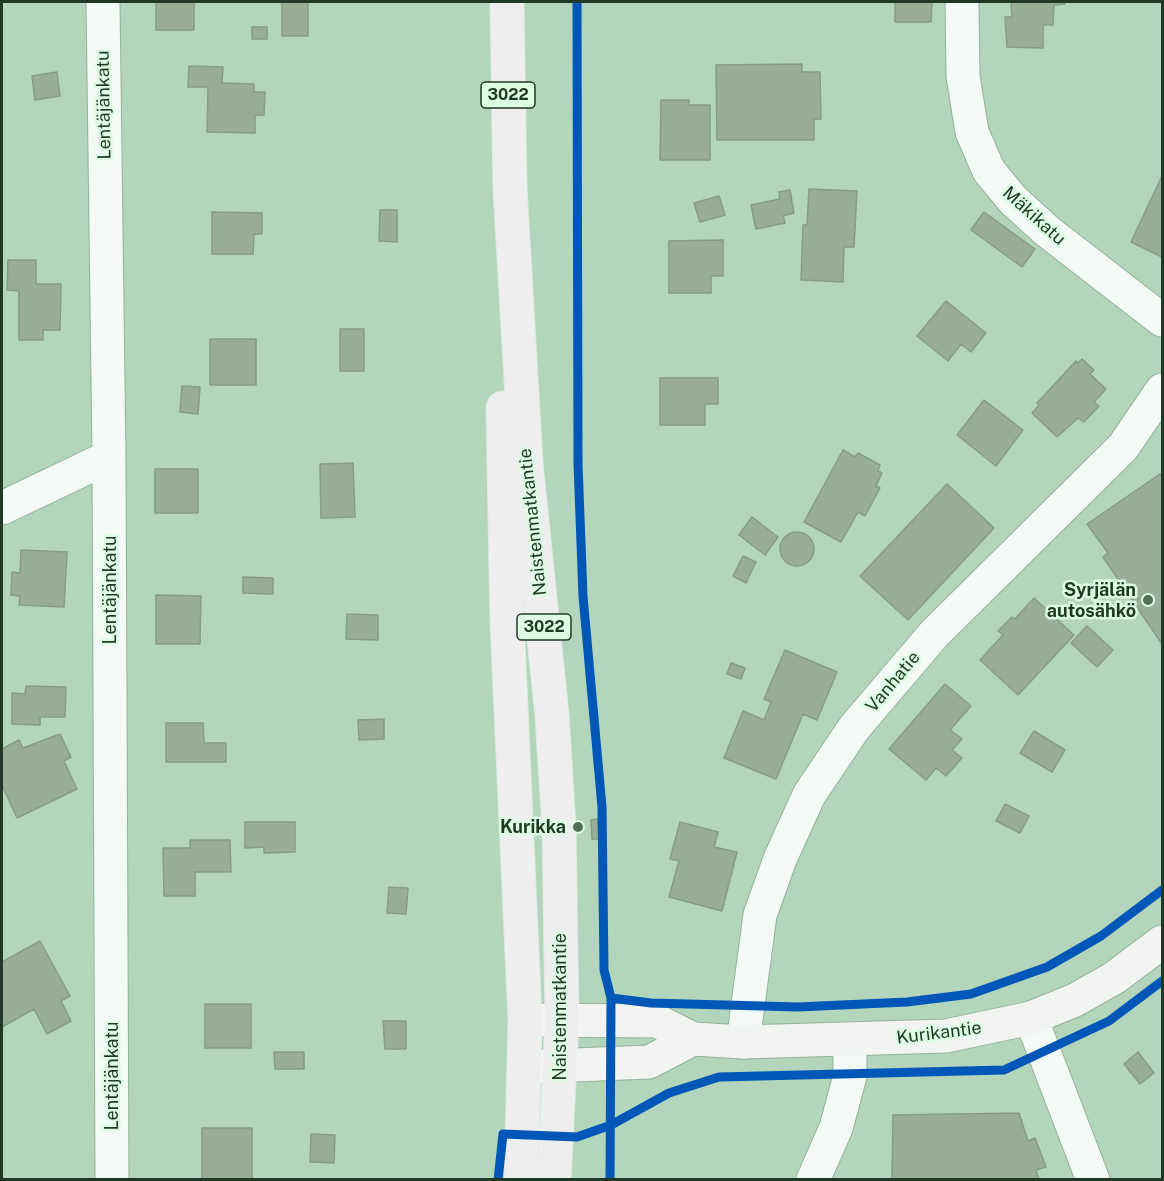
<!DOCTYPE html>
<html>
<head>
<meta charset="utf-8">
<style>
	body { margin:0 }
	#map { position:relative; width:1164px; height:1181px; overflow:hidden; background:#b2d5bb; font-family:"Public Sans",sans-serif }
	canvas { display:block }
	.frame { position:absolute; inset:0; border:3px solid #1f3926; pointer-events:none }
</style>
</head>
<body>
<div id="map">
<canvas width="1164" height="1181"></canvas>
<div class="frame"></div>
</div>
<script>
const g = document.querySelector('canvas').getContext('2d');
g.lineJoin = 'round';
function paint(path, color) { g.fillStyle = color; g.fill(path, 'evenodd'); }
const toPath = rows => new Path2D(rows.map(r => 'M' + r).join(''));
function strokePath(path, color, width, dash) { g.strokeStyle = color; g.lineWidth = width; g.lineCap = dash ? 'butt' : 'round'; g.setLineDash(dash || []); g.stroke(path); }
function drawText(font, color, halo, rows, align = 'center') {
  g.font = font + ' "Public Sans",sans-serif'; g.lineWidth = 5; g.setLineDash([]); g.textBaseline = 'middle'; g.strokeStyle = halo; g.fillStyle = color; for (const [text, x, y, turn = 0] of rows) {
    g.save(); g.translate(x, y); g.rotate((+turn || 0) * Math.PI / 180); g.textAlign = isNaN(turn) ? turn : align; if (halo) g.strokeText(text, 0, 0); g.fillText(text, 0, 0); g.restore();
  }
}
const building = toPath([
	[156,2,194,2,194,30,156,30,156,2],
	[282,2,308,2,308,36,282,36,282,2],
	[895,2,932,2,931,22,895,22,895,2],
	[1011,2,1065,2,1065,4,1054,5,1053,25,1043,25,1043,48,1007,47,1005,17,1012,17,1011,2],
	[252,27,267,27,267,39,252,39,252,27],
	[802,64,802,72,820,72,821,119,814,119,814,140,717,140,716,65,802,64],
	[189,66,223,67,222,83,254,84,254,92,265,92,264,115,255,115,255,133,207,132,208,87,188,87,189,66],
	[57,72,60,96,35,100,32,76,57,72],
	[661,100,689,100,689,105,710,105,710,160,660,160,661,100],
	[1162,176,1162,257,1131,242,1162,176],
	[809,189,857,191,854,247,844,247,843,282,801,280,803,225,807,225,809,189],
	[790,190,794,213,783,216,785,223,756,229,751,205,780,199,779,192,790,190],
	[719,196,725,215,700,222,694,203,719,196],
	[380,210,397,210,397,242,379,241,380,210],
	[212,212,262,213,262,234,254,234,253,254,212,254,212,212],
	[984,212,1035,249,1022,267,971,230,984,212],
	[723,240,723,276,711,276,711,293,669,293,669,241,723,240],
	[8,260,36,260,36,284,61,284,60,330,43,330,43,340,19,340,19,291,7,290,8,260],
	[946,301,986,333,971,352,961,344,948,361,917,336,946,301],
	[340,329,364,329,364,371,340,371,340,329],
	[210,339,256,339,256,385,210,385,210,339],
	[1082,359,1094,370,1090,374,1106,389,1094,402,1099,406,1084,422,1078,418,1057,437,1032,413,1039,405,1037,403,1076,361,1078,363,1082,359],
	[660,378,718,378,718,404,705,404,705,425,660,425,660,378],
	[182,386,200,387,198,414,180,412,182,386],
	[984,400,1023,430,996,466,957,435,984,400],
	[843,450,855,457,858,453,880,465,878,471,882,473,876,486,880,488,865,516,858,512,841,542,804,522,843,450],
	[353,463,355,517,321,518,320,464,353,463],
	[155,469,198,469,198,513,155,513,155,469],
	[1160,474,1162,477,1162,644,1103,557,1108,553,1087,524,1160,474],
	[947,484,994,528,908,620,860,576,947,484],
	[752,517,778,537,765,555,739,535,752,517],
	'780 549a17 17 0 1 1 34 0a17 17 0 1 1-34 0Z',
	[21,550,67,552,64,607,19,605,20,596,11,595,12,572,20,573,21,550],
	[743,556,756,562,746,583,733,576,743,556],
	[243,577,273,578,273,594,243,593,243,577],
	[156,595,201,596,200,644,156,644,156,595],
	[1034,598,1074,635,1018,695,980,660,1003,635,998,631,1012,617,1015,619,1034,598],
	[347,614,378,615,378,640,346,639,347,614],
	[1087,626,1113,650,1097,667,1071,643,1087,626],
	[785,650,837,672,817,720,803,714,776,779,724,758,743,711,764,720,771,702,764,699,785,650],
	[731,663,745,668,741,679,727,674,731,663],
	[945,684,971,706,950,730,962,739,952,750,962,758,946,776,936,768,926,780,889,749,945,684],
	[26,686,66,687,65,717,40,717,40,725,12,724,12,693,25,694,26,686],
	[384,719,384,739,359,740,358,720,384,719],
	[166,723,203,723,204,743,226,743,226,762,166,762,166,723],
	[1034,731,1065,750,1052,772,1020,753,1034,731],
	[60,734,71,757,64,761,77,789,17,818,2,785,2,749,19,740,23,748,60,734],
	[1005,804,1029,816,1020,833,996,821,1005,804],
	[598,819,599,839,592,839,591,820,598,819],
	[245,822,295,822,295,852,264,853,264,847,245,848,245,822],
	[680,822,718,832,714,847,737,852,722,911,669,897,679,861,670,859,680,822],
	[190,840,230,840,231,872,195,872,195,896,164,896,163,848,190,848,190,840],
	[389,887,408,888,406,914,387,913,389,887],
	[40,941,70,996,61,1001,71,1021,47,1034,34,1009,2,1027,2,962,40,941],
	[205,1004,251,1004,251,1048,205,1048,205,1004],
	[383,1021,406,1021,406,1049,385,1049,383,1021],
	[274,1052,304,1052,304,1069,275,1069,274,1052],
	[1138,1052,1154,1073,1140,1084,1124,1064,1138,1052],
	[1019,1113,1028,1141,1035,1138,1046,1167,1036,1170,1039,1180,892,1180,893,1115,1019,1113],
	[202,1128,252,1128,252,1180,202,1180,202,1128],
	[311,1134,335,1135,334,1163,310,1162,311,1134]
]);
paint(building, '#98ae97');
strokePath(building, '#869c85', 1.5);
const minor = toPath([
	[103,2,109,457,112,1180],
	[962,2,963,76,972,132,989,171,1013,200,1047,231,1162,320],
	[2,508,109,457],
	[1031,1018,1093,1180],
	[743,1042,760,915,780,859,809,795,854,728,934,634,1123,447,1162,390],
	[813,1180,836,1128,850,1076,850,1041]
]);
const secondary = toPath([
	[525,1020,657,1021,693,1039,743,1042,946,1036,1031,1018,1075,1000,1114,978,1162,942],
	[525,1067,649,1062,693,1039]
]);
const primary = toPath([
	[507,2,510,189,526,464,552,715,559,828,562,1020,554,1180],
	[503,408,507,620,525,1020,521,1180]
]);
strokePath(minor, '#94b19c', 35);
strokePath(secondary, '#94b19c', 35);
strokePath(primary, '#dcece0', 35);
strokePath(minor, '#f3f9f5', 33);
strokePath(secondary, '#f1f4f1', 33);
strokePath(primary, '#eee', 33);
strokePath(toPath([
	[577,2,578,464,583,596,602,807,604,970,611,998,610,1180],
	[611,998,651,1003,798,1007,907,1002,971,994,1047,967,1101,936,1162,890],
	[498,1180,503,1134,577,1137,611,1125,669,1093,719,1077,1004,1070,1109,1021,1162,981]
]), '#0057b8', 9);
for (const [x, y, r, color] of [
	[1148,600,6,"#52705a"],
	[578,827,6,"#52705a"]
]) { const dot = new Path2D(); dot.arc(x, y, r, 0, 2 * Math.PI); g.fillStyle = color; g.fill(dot); strokePath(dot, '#dcfce3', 2); }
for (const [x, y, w] of [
	[508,95,54],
	[544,627,54]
]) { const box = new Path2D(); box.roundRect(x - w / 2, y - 13, w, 26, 4.5); g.fillStyle = '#dcfce3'; g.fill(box); strokePath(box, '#1f3926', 1.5); }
drawText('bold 16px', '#1f3926', null, [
	["3022",508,95],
	["3022",544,627]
]);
drawText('18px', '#1f3926', '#dcfce3', [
	["Lentäjänkatu",104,105,-91],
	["Mäkikatu",1034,216,42],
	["Naistenmatkantie",533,522,-96],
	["Lentäjänkatu",110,590,-90],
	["Vanhatie",893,682,-50],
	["Naistenmatkantie",560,1007,-90],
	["Kurikantie",939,1033,-7],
	["Lentäjänkatu",112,1076,-90]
]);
drawText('bold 18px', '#1f3926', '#dcfce3', [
	["Syrjälän",1136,590],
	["autosähkö",1136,611],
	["Kurikka",566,827]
], 'right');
</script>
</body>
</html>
